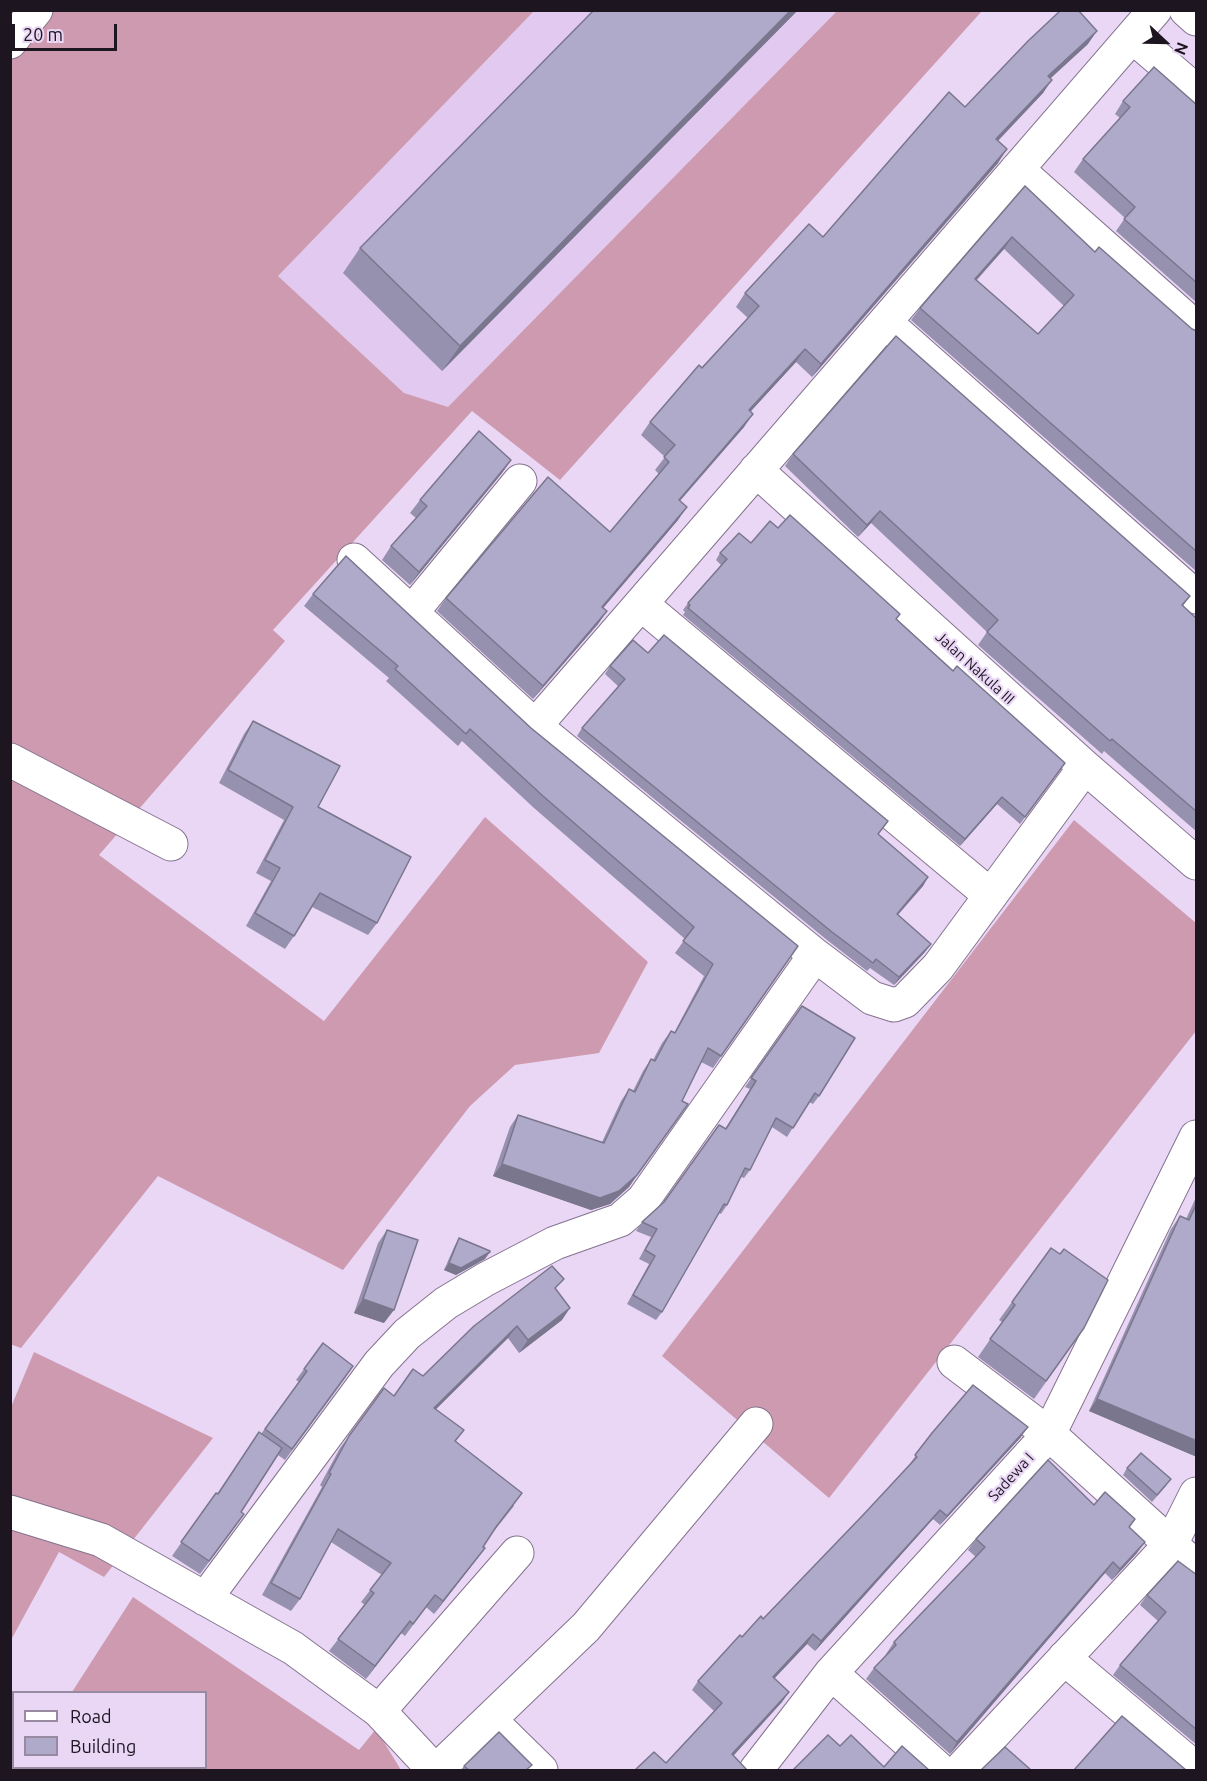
<!DOCTYPE html>
<html>
<head>
<meta charset="utf-8">
<style>
	body { margin:0 }
	#map { position:relative; width:1207px; height:1781px; overflow:hidden; background:#ead7f6; font-family:Ubuntu,sans-serif }
	canvas { display:block }
	.frame { position:absolute; inset:0; border:12px solid #1d1621; pointer-events:none }
	.legend { position:absolute; left:12px; top:1691px; width:195px; height:78px; box-sizing:border-box; background:#ead7f6; border:2px solid #988aa1; margin:0; padding:8px 10px; list-style:none; font-size:18px; color:#1d1621 }
	.legend li { display:flex; align-items:center; gap:12px; height:30px }
	.legend b { width:30px; border:2px solid #988aa1 }
	.north { position:absolute; left:1135px; top:12px; width:60px; height:60px; -webkit-text-stroke:4px #ead7f6; paint-order:stroke; rotate:112deg; font-size:16px; font-weight:700; line-height:24px; text-align:center; color:#1d1621 }
	.north::after { content:''; display:block; margin:auto; width:21px; height:27px; background:#1d1621; clip-path:polygon(50% 0,100% 100%,50% 72%,0 100%) }
	.scale { position:absolute; left:12px; top:24px; width:105px; height:27px; box-sizing:border-box; border:3px solid #1d1621; border-top:0; padding-left:8px; font-size:18px; line-height:21px; white-space:nowrap; color:#1d1621; -webkit-text-stroke:4px #ead7f6; paint-order:stroke }
</style>
</head>
<body>
<div id="map">
<canvas width="1207" height="1781"></canvas>
<div class="frame"></div>
<ul class="legend">
<li><b style="height:8px;background:#fff"></b>Road</li>
<li><b style="height:16px;background:#afa9ca"></b>Building</li>
</ul>
<div class="north">N</div>
<div class="scale">20 m</div>
</div>
<script>
const g = document.querySelector('canvas').getContext('2d');
g.lineJoin = 'round';
function paint(path, color) { g.fillStyle = color; g.fill(path, 'evenodd'); }
const toPath = rows => new Path2D(rows.map(r => 'M' + r).join(''));
function strokePath(path, color, width, dash) { g.strokeStyle = color; g.lineWidth = width; g.lineCap = dash ? 'butt' : 'round'; g.setLineDash(dash || []); g.stroke(path); }
function drawText(font, color, halo, rows, align = 'center') {
  g.font = font + ' Ubuntu,sans-serif'; g.lineWidth = 4.5; g.setLineDash([]); g.textBaseline = 'middle'; g.strokeStyle = halo; g.fillStyle = color; for (const [text, x, y, turn = 0] of rows) {
    g.save(); g.translate(x, y); g.rotate((+turn || 0) * Math.PI / 180); g.textAlign = isNaN(turn) ? turn : align; if (halo) g.strokeText(text, 0, 0); g.fillText(text, 0, 0); g.restore();
  }
}
paint(toPath([
	[534,11,837,11,448,407,405,394,278,276]
]), '#e1c9ef');
paint(toPath([
	[10,11,534,11,278,276,404,393,448,407,837,11,982,11,560,480,472,411,273,630,285,641,99,855,324,1021,485,817,648,962,599,1053,515,1065,470,1106,343,1270,158,1176,21,1348,10,1344],
	[1074,820,1196,923,1196,1031,829,1498,662,1356],
	[34,1352,213,1438,104,1577,59,1552,11,1640,11,1407],
	[133,1597,359,1750,376,1729,401,1770,22,1770,24,1768,206,1768,206,1692,72,1692]
]), '#cd9aaf');
const street = toPath([
	[1133,37,1196,91],
	[1017,169,1196,328],
	[885,322,1196,597],
	[756,470,1085,767,1196,863],
	[354,560,535,726,815,955],
	[641,604,990,895],
	[412,612,520,481],
	[535,726,1155,10],
	[10,760,171,844],
	[954,1362,1049,1434,1196,1567],
	[10,1512,101,1540,293,1648,379,1711,434,1770],
	[205,1599,379,1364,407,1334,446,1303,486,1279,555,1243,620,1220,643,1200,815,955,872,998,894,1005,905,1001,938,967,1085,767],
	[1064,1658,1196,1769],
	[831,1673,940,1770],
	[379,1711,517,1553],
	[490,1720,541,1770],
	[437,1770,586,1627,756,1424],
	[756,1770,831,1673,1049,1434,1196,1137],
	[960,1770,1171,1544,1196,1494]
]);
const secondary = toPath([
	[1186,10,1196,19],
	[10,42,36,10]
]);
strokePath(street, '#84738f', 35);
strokePath(secondary, '#84738f', 35);
strokePath(street, '#fff', 33);
strokePath(secondary, '#fff', 33);
paint(toPath([
	[798,10,442,371,343,273,360,248],
	[1088,44,1050,78,1043,93,998,141,998,163,812,377,796,362,750,412,744,427,680,501,678,520,603,608,607,611,598,624,533,699,437,611,446,598,610,532,659,474,655,470,665,457,641,435,650,422,748,318,736,307,745,293,823,237,965,107],
	[1123,101,1197,105,1197,303,1116,231,1125,218,1074,172,1083,159,1120,118,1115,114],
	[1025,186,1095,252,1192,329,1197,331,1197,572,911,320,920,308],
	[1004,249,1064,306,1038,334,977,280],
	[793,454,1190,596,1183,606,1197,619,1197,832,1104,751,1102,754,978,645,987,632,871,523,858,537,785,466],
	[511,460,502,473,410,585,382,560,391,546,416,518,410,513,420,500],
	[778,528,897,619,953,671,1065,763,1020,824,997,804,960,846,683,615,685,612,683,610,688,603,721,565,716,560,720,553,751,543],
	[313,594,531,728,798,946,713,1068,701,1062,682,1101,688,1104,629,1187,610,1204,591,1210,493,1176,510,1127,518,1115,602,1142,621,1101,629,1089,633,1091,643,1071,651,1059,653,1060,662,1043,671,1031,674,1033,704,976,675,953,685,939,534,808,462,741,458,746,386,681,389,678,304,606],
	[648,653,888,821,878,834,928,877,923,886,898,915,925,952,894,985,870,968,867,971,827,940,577,736,582,728,619,687,605,674,610,666],
	[253,721,318,807,377,923,368,935,312,907,294,936,285,949,246,926,271,881,256,873,284,820,219,783,244,734],
	[802,1006,819,1096,813,1104,809,1102,787,1137,772,1127,750,1170,744,1178,741,1177,727,1205,721,1214,719,1213,662,1312,656,1320,627,1304,649,1264,639,1259,651,1237,636,1231,642,1222,664,1202,725,1129,750,1089,745,1087],
	[1197,1195,1197,1457,1089,1411,1171,1229,1180,1216,1186,1219],
	[387,1230,384,1323,354,1313,378,1243],
	[459,1238,485,1259,456,1275,444,1270,455,1245],
	[1051,1248,1060,1254,1084,1328,1034,1399,978,1357,1002,1322,999,1320],
	[557,1290,562,1320,519,1353,508,1338,436,1409,456,1441,514,1506,490,1536,483,1547,485,1548,476,1560,434,1614,426,1607,405,1636,401,1633,366,1679,329,1651,365,1605,361,1602,382,1575,331,1542,300,1599,291,1611,262,1595,322,1487,320,1485,340,1448,349,1436,394,1396,423,1376],
	[304,1369,346,1377,285,1460,278,1455,241,1512,235,1527,200,1574,172,1556,216,1493,217,1494,259,1432,261,1434,299,1382,296,1380],
	[932,1433,1021,1437,940,1525,933,1519,815,1651,807,1644,774,1679,789,1692,782,1702,733,1755,666,1763,714,1711,692,1690,698,1681,742,1637,763,1619,864,1514,909,1465],
	[1127,1468,1166,1486,1152,1502,1123,1475],
	[1094,1505,1129,1528,1137,1553,1112,1580,1105,1573,950,1754,866,1679,874,1668,887,1655,886,1654,894,1642,976,1557,968,1550,976,1539],
	[1197,1575,1197,1745,1113,1675,1120,1665,1158,1621,1140,1605,1147,1595],
	[464,1766,528,1770,461,1770]
]), '#9691ae');
paint(toPath([
	[791,10,798,10,442,371,460,346],
	[1097,31,1088,44,1039,89,1048,76],
	[1052,80,1043,93,987,152,996,139],
	[1007,149,998,163,812,377,821,364],
	[1012,237,1004,249,966,291,975,279],
	[805,349,796,362,740,423,749,410],
	[753,414,744,427,669,513,679,500],
	[511,460,502,473,410,585,419,572],
	[687,507,678,520,593,620,602,607],
	[880,511,871,523,858,537,867,525],
	[607,611,598,624,533,699,543,686],
	[1002,797,997,804,960,846,965,839],
	[928,877,923,886,891,922,897,914],
	[931,944,925,952,894,985,899,977],
	[502,1164,637,1175,629,1187,610,1204,591,1210,493,1176],
	[490,1252,485,1259,456,1275,444,1270,449,1263],
	[363,1299,394,1310,384,1323,354,1313],
	[570,1308,562,1320,519,1353,528,1340],
	[517,1326,508,1338,425,1420,434,1408],
	[1097,1399,1197,1441,1197,1457,1089,1411],
	[1028,1427,1021,1437,940,1525,947,1516],
	[940,1510,933,1519,815,1651,821,1641],
	[1145,1542,1137,1553,1112,1580,1120,1569],
	[485,1548,476,1560,434,1614,443,1601],
	[1113,1562,1105,1573,950,1754,957,1742],
	[410,1621,401,1633,366,1679,375,1666],
	[813,1634,807,1644,766,1687,773,1677],
	[789,1692,782,1702,726,1764,732,1754]
]), '#7a768d');
const building = toPath([
	[594,10,791,10,460,346,360,248,594,10],
	[1061,10,1078,10,1097,31,1048,76,1052,80,996,139,1007,149,821,364,805,349,749,410,753,414,679,500,687,507,602,607,607,611,543,686,446,598,548,477,610,532,669,462,664,457,675,445,650,422,699,365,702,368,759,306,745,293,809,224,823,237,949,92,965,107,1028,41,1061,10],
	[1154,67,1197,105,1197,283,1124,219,1135,207,1083,159,1130,107,1123,101,1154,67],
	[1025,186,1095,252,1099,247,1192,329,1197,331,1197,552,920,308,1025,186],
	[1012,237,1074,295,1038,334,975,279,1012,237],
	[896,336,1190,596,1182,605,1197,619,1197,812,1112,739,1110,741,987,632,998,620,880,511,867,525,793,454,896,336],
	[479,431,511,460,419,572,391,546,427,506,420,500,479,431],
	[790,515,900,614,896,619,953,671,957,666,1065,763,1025,817,1002,797,965,839,688,608,690,605,688,603,727,559,720,553,739,533,751,543,770,521,778,528,790,515],
	[346,556,531,728,798,946,721,1056,708,1048,682,1101,688,1104,637,1175,619,1191,600,1198,502,1164,518,1115,604,1143,629,1089,635,1092,651,1059,655,1061,671,1031,675,1033,713,964,683,941,694,927,543,796,470,729,466,734,395,669,398,666,313,594,346,556],
	[664,635,888,821,878,834,928,877,897,914,931,944,899,977,876,959,873,963,832,932,582,728,625,679,610,666,633,640,648,653,664,635],
	[253,721,340,766,318,807,411,857,377,923,320,893,294,936,255,913,280,868,265,860,293,807,228,770,253,721],
	[802,1006,855,1038,819,1096,815,1093,793,1128,776,1118,750,1170,745,1168,727,1205,724,1204,662,1312,633,1295,655,1256,645,1250,657,1229,642,1222,664,1202,719,1125,726,1129,756,1081,751,1078,802,1006],
	[1197,1203,1197,1441,1097,1399,1180,1216,1189,1220,1197,1203],
	[387,1230,418,1240,394,1310,363,1299,387,1230],
	[459,1238,490,1251,490,1252,461,1268,449,1263,459,1238],
	[1051,1248,1060,1254,1064,1249,1108,1280,1084,1328,1046,1381,990,1339,1015,1305,1012,1302,1051,1248],
	[552,1266,564,1279,555,1288,570,1308,528,1340,517,1326,434,1408,464,1430,455,1441,522,1493,496,1527,483,1547,485,1548,443,1601,435,1595,413,1624,410,1621,375,1666,338,1639,374,1593,370,1590,391,1563,338,1529,300,1599,271,1583,331,1474,329,1473,349,1436,384,1388,394,1396,413,1369,423,1376,474,1326,552,1266],
	[323,1343,353,1366,292,1449,265,1429,307,1371,304,1369,323,1343],
	[973,1385,1028,1427,947,1516,940,1510,821,1641,813,1634,773,1677,789,1692,732,1754,747,1770,635,1770,654,1752,666,1763,722,1703,698,1681,740,1635,742,1637,761,1616,763,1619,864,1514,917,1457,915,1455,932,1433,973,1385],
	[259,1432,282,1448,241,1512,244,1514,209,1561,181,1542,216,1493,218,1494,259,1432],
	[1141,1453,1171,1479,1157,1495,1127,1468,1141,1453],
	[1048,1460,1094,1505,1105,1492,1135,1519,1129,1527,1145,1542,1120,1569,1113,1562,957,1742,874,1668,896,1645,894,1642,985,1547,976,1539,1048,1460],
	[1178,1561,1197,1575,1197,1730,1120,1665,1166,1612,1147,1595,1178,1561],
	[1122,1716,1186,1770,1074,1770,1122,1716],
	[499,1732,532,1765,526,1770,469,1770,464,1766,499,1732],
	[828,1735,840,1746,851,1735,884,1767,902,1746,929,1770,793,1770,828,1735],
	[1005,1747,1031,1770,981,1770,1005,1747]
]);
paint(building, '#afa9ca');
strokePath(building, '#7a768d', 1.5);
drawText('15px', '#1d1621', '#ead7f6', [
	["Jalan Nakula III",975,668,42],
	["Sadewa I",1011,1477,-48]
]);
</script>
</body>
</html>
